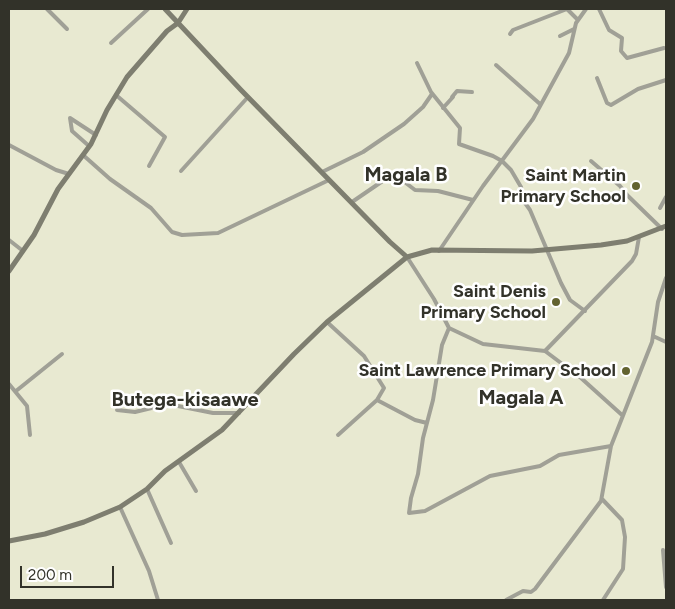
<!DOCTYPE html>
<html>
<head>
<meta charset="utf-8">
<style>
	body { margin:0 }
	#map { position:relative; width:675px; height:609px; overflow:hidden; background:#e8e9d1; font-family:Figtree,sans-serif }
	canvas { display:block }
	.frame { position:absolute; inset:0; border:10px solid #323229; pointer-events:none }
	.scale { position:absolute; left:20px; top:566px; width:94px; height:22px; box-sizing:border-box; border:2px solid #323229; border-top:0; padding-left:6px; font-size:15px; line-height:18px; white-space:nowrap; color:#323229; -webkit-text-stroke:4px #fff; paint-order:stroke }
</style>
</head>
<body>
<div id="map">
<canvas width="675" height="609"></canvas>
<div class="frame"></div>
<div class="scale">200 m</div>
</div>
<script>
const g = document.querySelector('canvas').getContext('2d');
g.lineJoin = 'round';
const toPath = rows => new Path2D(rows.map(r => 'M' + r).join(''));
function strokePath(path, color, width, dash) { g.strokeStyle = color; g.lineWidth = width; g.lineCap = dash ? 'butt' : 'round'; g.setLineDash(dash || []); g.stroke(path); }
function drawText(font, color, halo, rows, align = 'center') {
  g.font = font + ' Figtree,sans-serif'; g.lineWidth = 5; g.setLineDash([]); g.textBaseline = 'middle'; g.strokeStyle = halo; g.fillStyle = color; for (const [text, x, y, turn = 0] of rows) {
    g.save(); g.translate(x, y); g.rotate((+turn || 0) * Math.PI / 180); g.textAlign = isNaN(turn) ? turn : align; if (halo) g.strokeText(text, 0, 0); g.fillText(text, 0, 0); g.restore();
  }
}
strokePath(toPath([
	[47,9,67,29],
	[599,9,609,30,622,38,621,51,627,58,664,48],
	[510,34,513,30,567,9,578,20],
	[560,36,574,29],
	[111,43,148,9],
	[417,63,431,92,460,128,459,144,493,156,502,161,511,170,521,187,523,200,530,210,561,283,570,300,585,311],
	[496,65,540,104],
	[597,78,607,103,611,105,638,89,666,80],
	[116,95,165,137,149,166],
	[452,97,457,91,472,92],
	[443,108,453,97],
	[9,145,56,170,69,174],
	[89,146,72,131,70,118,96,135],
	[83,155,110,179,151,208,172,232,182,235,218,233,329,180],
	[591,161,620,186,627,195,662,229],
	[181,171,248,97],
	[322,172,363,152,404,124,423,107,432,94],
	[352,202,390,176,398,177,415,190,438,191,473,200],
	[660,208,666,197],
	[9,240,23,251],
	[439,251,483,186,533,119,569,53,576,23,586,9],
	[407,257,434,299,449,328,483,344,545,351,581,378,622,415],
	[327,322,364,356,384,388,377,400,338,435],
	[449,328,442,345,433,400,423,438,418,474,411,498,409,513,425,511,490,476,540,466,559,455,611,446],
	[653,336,666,342],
	[545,351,632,261,636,254,639,237],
	[9,384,27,406,30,435],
	[16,391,62,354],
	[377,400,415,420,427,423],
	[117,410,135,412,168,404,213,413,239,413],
	[179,462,196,491],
	[147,489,171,543],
	[602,499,622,520,625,537,623,569,603,600],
	[120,507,149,571,158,600],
	[663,550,666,587],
	[506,600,523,591,531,592,535,589,601,501,611,446,652,342,658,302,666,278]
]), '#a0a096', 4);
strokePath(toPath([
	[165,9,241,90,390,242,407,257],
	[9,271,34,235,58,189,91,144,107,110,127,77,167,31,178,23,187,9],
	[9,541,45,534,84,522,120,507,147,489,165,471,222,430,294,354,327,322,407,257,432,250,532,251,601,245,627,241,666,226]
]), '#7e7e70', 5);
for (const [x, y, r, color] of [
	[636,186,5,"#636330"],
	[556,302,5,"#636330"],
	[626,371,5,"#636330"]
]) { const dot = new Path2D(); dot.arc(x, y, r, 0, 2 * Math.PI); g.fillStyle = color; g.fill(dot); strokePath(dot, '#fff', 2); }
drawText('bold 18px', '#323229', '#fff', [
	["Saint Martin",626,176],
	["Primary School",626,197],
	["Saint Denis",546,292],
	["Primary School",546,313],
	["Saint Lawrence Primary School",616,371]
], 'right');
drawText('bold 20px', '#323229', '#fff', [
	["Magala B",406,175],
	["Magala A",521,398],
	["Butega-kisaawe",185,400]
]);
</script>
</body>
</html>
